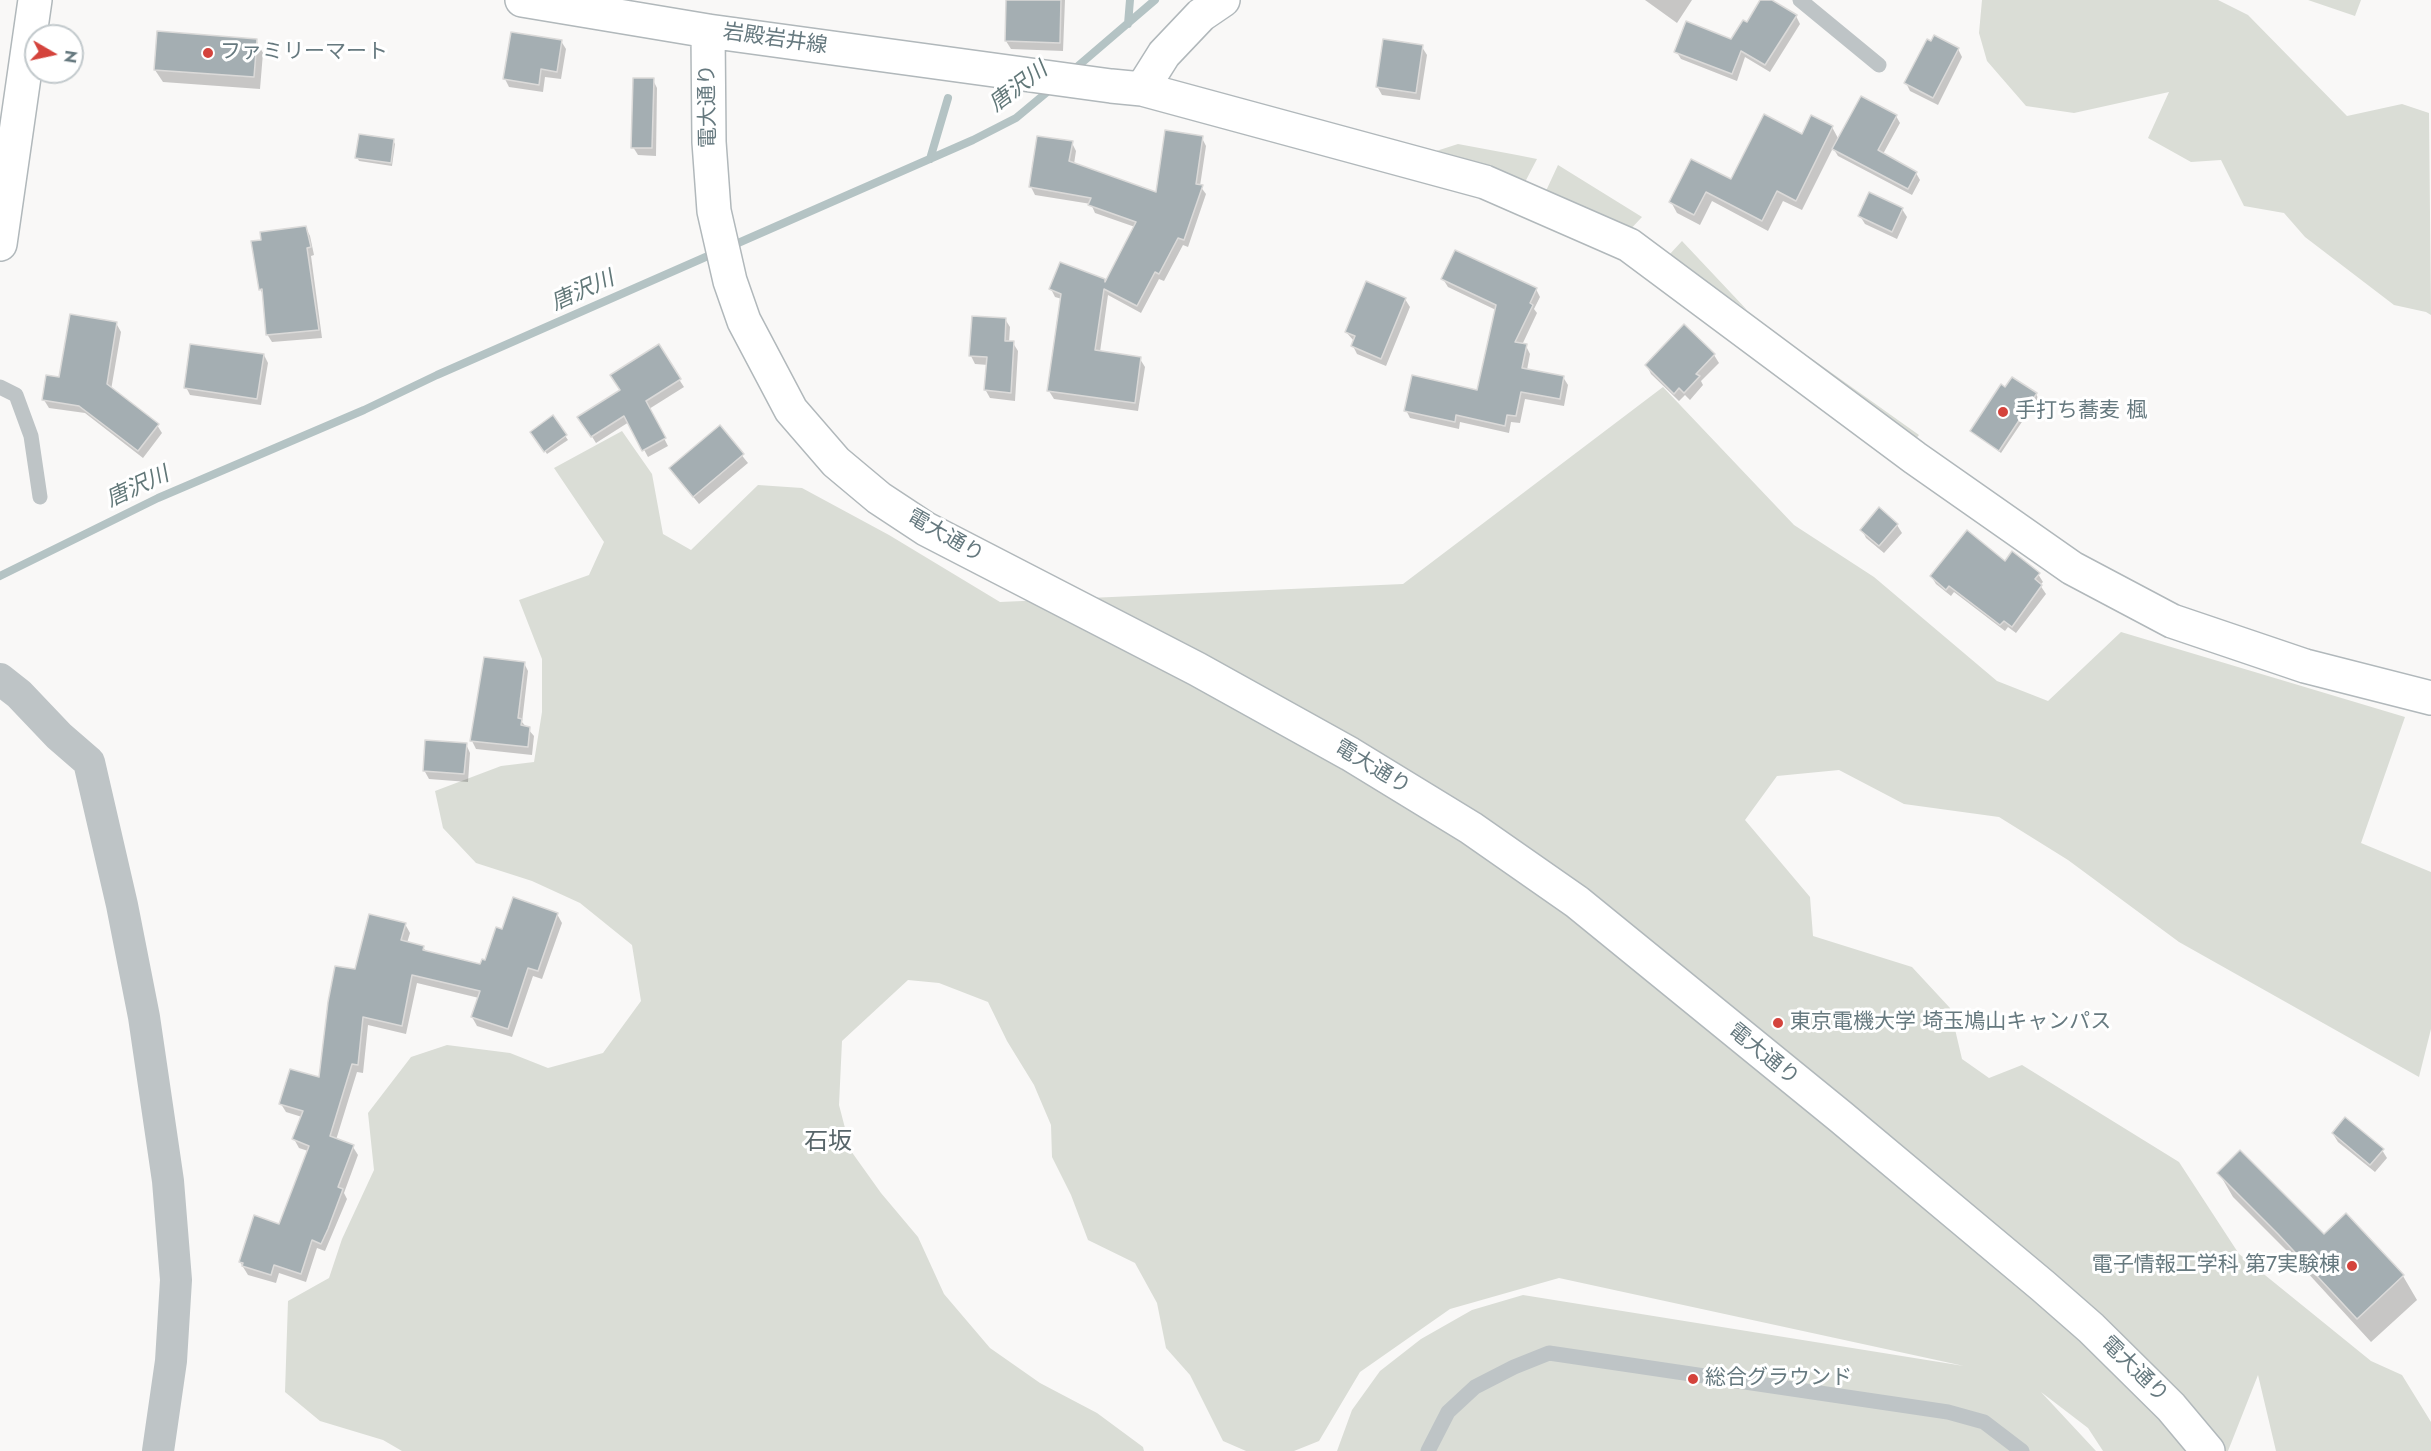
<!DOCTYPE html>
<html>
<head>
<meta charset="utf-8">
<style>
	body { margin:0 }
	#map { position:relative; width:2431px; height:1451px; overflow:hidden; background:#f9f8f7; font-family:Jost,sans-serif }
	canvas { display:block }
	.north { position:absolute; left:24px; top:24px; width:60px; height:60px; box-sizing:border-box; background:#fff; border:2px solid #c2c9cc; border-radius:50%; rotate:99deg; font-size:16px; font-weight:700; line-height:24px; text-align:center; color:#66797f }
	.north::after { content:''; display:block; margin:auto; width:21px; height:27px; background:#d4433c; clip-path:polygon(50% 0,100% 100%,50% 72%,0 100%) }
</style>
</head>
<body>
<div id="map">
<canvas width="2431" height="1451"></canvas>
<div class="north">N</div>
</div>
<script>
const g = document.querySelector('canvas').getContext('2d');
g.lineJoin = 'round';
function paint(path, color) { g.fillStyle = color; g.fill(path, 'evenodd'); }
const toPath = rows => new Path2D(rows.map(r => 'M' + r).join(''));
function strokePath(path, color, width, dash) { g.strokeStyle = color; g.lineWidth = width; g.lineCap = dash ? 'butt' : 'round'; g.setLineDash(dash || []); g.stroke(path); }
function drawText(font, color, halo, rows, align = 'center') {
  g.font = font + ' Jost,"Noto Sans JP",sans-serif'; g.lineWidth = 6; g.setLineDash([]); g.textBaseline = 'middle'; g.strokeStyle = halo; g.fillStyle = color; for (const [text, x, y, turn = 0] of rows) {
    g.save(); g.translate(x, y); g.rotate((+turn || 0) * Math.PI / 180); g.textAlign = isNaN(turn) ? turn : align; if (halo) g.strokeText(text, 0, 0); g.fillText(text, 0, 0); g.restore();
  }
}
paint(toPath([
	[1982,0,2218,0,2248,15,2347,116,2402,104,2429,113,2431,315,2426,312,2394,305,2305,237,2284,213,2244,206,2221,160,2191,162,2148,138,2169,92,2074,113,2026,106,1987,61,1979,33],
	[2308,0,2361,0,2355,16],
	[1458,144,1517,155,1537,159,1524,184,1430,153],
	[1558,165,1642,217,1626,234,1545,193],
	[1682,241,1747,310,1669,255],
	[1808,356,1919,435,1911,445,1800,366],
	[1663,387,1794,525,1874,577,1997,681,2048,701,2121,632,2405,717,2361,843,2431,872,2431,1029,2419,1077,2179,942,2068,860,1999,817,1904,804,1839,770,1777,776,1745,820,1810,897,1813,936,1912,967,1950,1008,1962,1059,1989,1078,2022,1065,2179,1162,2239,1254,2371,1361,2402,1375,2431,1422,2431,1451,2276,1451,2258,1375,2228,1451,2103,1451,2088,1428,2041,1392,2096,1451,1337,1451,1352,1410,1380,1371,1421,1339,1472,1310,1523,1295,1964,1366,1559,1278,1450,1309,1360,1372,1319,1441,1294,1451,1246,1451,1223,1441,1190,1375,1166,1348,1157,1303,1135,1263,1088,1240,1071,1195,1052,1157,1051,1125,1034,1085,1007,1041,988,1002,939,983,908,980,842,1041,839,1105,851,1151,881,1193,918,1237,944,1294,990,1348,1040,1383,1097,1413,1143,1447,1144,1451,402,1451,383,1440,320,1421,285,1392,288,1301,329,1278,342,1239,374,1170,368,1113,411,1057,447,1045,510,1053,548,1068,603,1053,641,1001,632,945,580,903,532,881,476,863,443,828,435,791,501,766,534,762,542,712,542,659,519,600,589,575,604,542,554,468,622,431,652,474,663,534,691,550,758,485,802,488,889,535,1000,602,1403,584]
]), '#daddd6');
paint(toPath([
	[1008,0,1065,0,1063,51,1011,49,1006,41],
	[1645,0,1692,0,1677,23],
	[1762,0,1769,0,1796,16,1800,24,1770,72,1745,57,1737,81,1681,59,1676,51,1732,41,1747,24],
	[256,40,263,53,260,89,163,82,155,70],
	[561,41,566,49,561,79,545,77,543,92,509,87,505,79],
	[1422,47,1427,55,1420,100,1382,95,1377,86],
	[1958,49,1962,57,1938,105,1910,91,1906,83],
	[653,80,657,88,656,156,638,155,633,147],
	[1896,116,1900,123,1883,154,1916,173,1920,180,1912,195,1838,156,1833,148,1802,210,1783,201,1768,231,1712,201,1700,225,1677,213,1671,202,1731,181,1803,136,1832,127,1839,140],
	[1202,138,1206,146,1200,186,1206,194,1188,247,1183,245,1164,281,1159,279,1141,313,1108,295,1100,352,1140,359,1145,367,1138,411,1054,399,1049,391,1062,299,1055,297,1051,289,1104,280,1106,283,1135,227,1095,213,1091,204,1035,195,1031,187,1072,143,1076,151,1074,164,1157,194],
	[393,140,395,144,392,166,359,161,357,157],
	[1902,209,1907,217,1897,239,1865,224,1860,216],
	[306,228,310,236,314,255,311,256,322,338,272,342,267,334,264,296,260,289],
	[1443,279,1536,289,1540,297,1534,309,1537,313,1522,345,1526,346,1530,354,1527,370,1563,377,1568,385,1564,406,1525,399,1520,423,1511,422,1509,433,1460,422,1459,429,1410,418,1406,410,1478,392,1496,310,1448,287],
	[1405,299,1410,307,1386,366,1357,354,1353,346,1354,341,1346,332],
	[1005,319,1010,327,1009,343,1013,343,1018,351,1015,401,990,398,985,389,988,365,975,364,971,356],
	[116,323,121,332,111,390,157,425,162,433,143,458,85,413,49,408,44,400,60,379],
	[658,347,684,387,649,409,668,446,648,457,629,422,596,443,584,424,621,391],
	[264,355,268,363,261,405,190,395,186,387],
	[1714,355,1719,363,1701,381,1703,385,1690,400,1685,395,1679,401,1651,374,1647,366],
	[2005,389,2036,394,2038,398,2001,453,1972,431],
	[552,417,568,440,547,454,532,432],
	[719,427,748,463,699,504,670,468],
	[1897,525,1902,533,1884,553,1866,538,1862,530],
	[2005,563,2038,574,2043,582,2040,585,2046,594,2016,633,2008,627,2005,631,1954,592,1951,596,1936,584,1931,576],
	[524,663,528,671,522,722,534,736,532,755,476,749,472,741],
	[466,744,470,753,468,782,429,779,424,770],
	[557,914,562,923,542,979,533,976,512,1037,477,1026,472,1017,479,998,417,983,406,1034,368,1025,363,1073,357,1072,336,1140,353,1147,358,1155,344,1193,347,1199,325,1251,317,1248,306,1282,279,1273,276,1283,248,1275,240,1262,280,1225,308,1151,299,1148,294,1139,302,1117,286,1112,281,1104,320,1079,356,970,405,924,410,933,407,943,423,947,427,953,481,966,486,962,503,931],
	[2333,1134,2382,1150,2387,1158,2375,1172,2338,1142],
	[2219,1173,2324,1236,2346,1215,2403,1276,2417,1300,2371,1342,2294,1258,2233,1197]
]), '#0003');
strokePath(toPath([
	[1128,24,1130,0],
	[1071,72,1155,0],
	[930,159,948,98],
	[729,247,973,140,1016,118,1052,88],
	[0,576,158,498,364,410,437,375,717,252]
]), '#b4c3c4', 8);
const building = toPath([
	[1006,0,1061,0,1060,43,1005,41,1006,0],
	[1760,0,1772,0,1797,15,1765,65,1741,51,1732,74,1674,52,1686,21,1731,39,1743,20,1747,22,1760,0],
	[157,31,257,39,254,77,154,70,157,31],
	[511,32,562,40,557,72,541,69,539,85,503,79,511,32],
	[1934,35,1959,48,1933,98,1904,83,1927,39,1931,41,1934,35],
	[1383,39,1423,45,1416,93,1376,87,1383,39],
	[633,78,654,78,652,148,631,148,633,78],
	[1861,96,1897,115,1878,150,1917,172,1908,189,1832,149,1861,96],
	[1764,114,1802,134,1811,115,1833,126,1796,201,1777,191,1762,221,1706,192,1694,215,1669,202,1691,159,1731,179,1764,114],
	[1165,130,1203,136,1196,184,1203,185,1184,240,1178,238,1159,274,1155,272,1137,306,1104,289,1095,350,1141,357,1135,403,1047,391,1061,294,1049,289,1060,262,1105,279,1105,282,1136,222,1088,205,1091,198,1029,187,1037,136,1073,141,1069,161,1156,192,1165,130],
	[359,134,394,139,391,163,355,158,359,134],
	[1869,192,1903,208,1892,232,1858,216,1869,192],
	[306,226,311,247,307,248,319,330,266,335,262,289,259,290,251,241,261,240,260,232,306,226],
	[1455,250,1537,288,1530,303,1533,305,1515,342,1527,344,1522,368,1564,376,1560,399,1521,392,1516,416,1507,415,1505,426,1456,415,1455,422,1404,411,1412,375,1477,390,1496,305,1441,279,1455,250],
	[1366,281,1406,298,1381,359,1351,346,1355,336,1345,332,1366,281],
	[70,314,117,322,107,384,159,424,138,451,79,406,42,400,46,375,59,377,70,314],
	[972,316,1006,318,1005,341,1014,341,1011,393,984,390,987,357,969,356,972,316],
	[1684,324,1715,354,1696,374,1700,376,1684,393,1679,388,1674,394,1645,365,1684,324],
	[190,344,264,354,257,399,184,388,190,344],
	[659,344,681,379,646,401,666,438,642,451,624,416,591,437,577,417,620,390,610,375,659,344],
	[2012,377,2037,393,1999,451,1970,431,2001,384,2005,387,2012,377],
	[553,415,567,435,544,452,530,432,553,415],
	[720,425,744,454,693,497,669,468,720,425],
	[1879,507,1898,524,1879,546,1860,530,1879,507],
	[1967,530,2005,561,2012,551,2040,573,2035,579,2042,585,2012,627,2004,621,2000,625,1949,586,1946,590,1930,576,1967,530],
	[484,657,525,662,518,718,522,719,521,725,530,727,528,747,470,741,484,657],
	[425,740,467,743,464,774,423,771,425,740],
	[513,897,558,913,538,971,528,968,508,1029,471,1017,480,991,412,975,402,1026,363,1017,358,1065,352,1064,330,1136,354,1145,338,1187,343,1189,328,1229,321,1244,312,1240,301,1274,274,1265,271,1275,242,1266,243,1263,239,1262,254,1215,279,1224,309,1146,292,1139,303,1111,279,1104,290,1069,319,1077,328,1002,335,966,355,969,369,914,406,923,401,940,424,946,423,950,480,964,482,959,485,960,496,927,502,929,513,897],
	[2345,1117,2384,1149,2370,1165,2332,1133,2345,1117],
	[2240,1150,2324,1234,2346,1213,2404,1275,2357,1319,2278,1234,2217,1173,2240,1150]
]);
paint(building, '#a4aeb2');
strokePath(building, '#dbdad9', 1.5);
const secondary = toPath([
	[522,0,708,31,1111,86,1142,89,1164,54,1201,15,1223,0],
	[708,31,709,142,714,211,730,281,744,321,791,410,836,462,879,498,926,529,1197,669,1350,754,1471,828,1577,902,1841,1117,2043,1286,2091,1328,2171,1407,2208,1451],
	[1142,89,1485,182,1629,245,1915,458,2072,568,2172,621,2305,666,2431,698],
	[0,244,35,0]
]);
strokePath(secondary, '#b1b8bb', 36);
strokePath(toPath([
	[1800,0,1879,65],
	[0,387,16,395,31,436,40,497],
	[1428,1451,1448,1412,1475,1387,1514,1367,1549,1353,1948,1412,1984,1422,2022,1451]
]), '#bec4c6', 15);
strokePath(toPath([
	[0,679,19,694,59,736,89,762,122,905,144,1017,168,1181,176,1280,171,1361,158,1451]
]), '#bec4c6', 32);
strokePath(secondary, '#fff', 33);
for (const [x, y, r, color] of [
	[208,53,6,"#d4433c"],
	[2003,412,6,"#d4433c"],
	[1778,1023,6,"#d4433c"],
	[2352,1266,6,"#d4433c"],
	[1693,1379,6,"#d4433c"]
]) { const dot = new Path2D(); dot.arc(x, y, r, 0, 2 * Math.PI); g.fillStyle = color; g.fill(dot); strokePath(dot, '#fff', 2); }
drawText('21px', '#66797f', '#fff', [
	["岩殿岩井線",775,40,8],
	["電大通り",709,106,-91],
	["電大通り",945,537,30],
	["電大通り",1372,768,31],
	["電大通り",1763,1055,39],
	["電大通り",2134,1370,44]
]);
drawText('21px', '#66797f', '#fff', [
	["ファミリーマート",220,53],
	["手打ち蕎麦 楓",2015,412],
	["東京電機大学 埼玉鳩山キャンパス",1790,1023],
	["電子情報工学科 第7実験棟",2340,1266,"right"],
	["総合グラウンド",1705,1379]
], 'left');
drawText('italic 22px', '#617778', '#fff', [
	["唐沢川",1019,88,-37],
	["唐沢川",583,292,-24],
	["唐沢川",138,488,-25]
]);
drawText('24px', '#58666a', '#fff', [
	["石坂",828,1143]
]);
</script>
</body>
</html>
